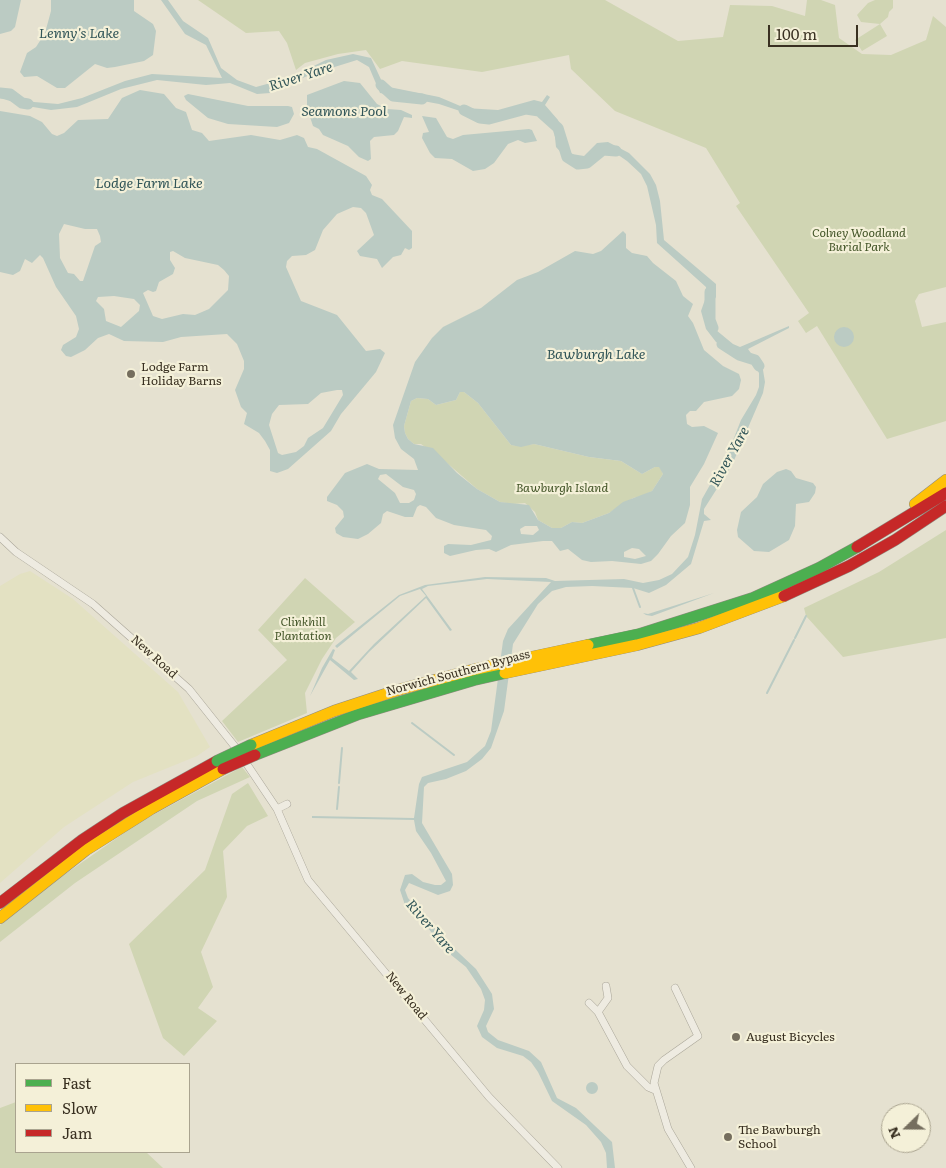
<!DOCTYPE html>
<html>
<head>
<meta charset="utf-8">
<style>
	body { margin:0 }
	#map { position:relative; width:946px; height:1168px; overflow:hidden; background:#e5e1d0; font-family:Literata,serif }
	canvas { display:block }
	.legend { position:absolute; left:15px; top:1063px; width:175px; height:90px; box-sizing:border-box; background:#f4f0d8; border:1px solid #a9a38f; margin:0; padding:6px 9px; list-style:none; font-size:15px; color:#393021 }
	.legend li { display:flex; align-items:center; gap:10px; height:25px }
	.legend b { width:25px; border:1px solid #a9a38f }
	.north { position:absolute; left:881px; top:1103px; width:50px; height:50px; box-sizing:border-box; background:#f4f0d8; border:1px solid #a9a38f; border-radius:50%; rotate:248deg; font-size:14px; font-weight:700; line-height:20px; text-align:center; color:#393021 }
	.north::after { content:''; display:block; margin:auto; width:18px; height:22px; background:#756e5e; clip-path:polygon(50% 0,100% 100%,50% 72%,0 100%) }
	.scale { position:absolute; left:768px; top:25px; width:90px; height:22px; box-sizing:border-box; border:2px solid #393021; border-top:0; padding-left:6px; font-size:15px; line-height:18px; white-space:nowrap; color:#393021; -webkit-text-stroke:4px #f4f0d8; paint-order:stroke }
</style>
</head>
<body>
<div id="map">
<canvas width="946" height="1168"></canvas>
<ul class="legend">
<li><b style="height:6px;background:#4caf50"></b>Fast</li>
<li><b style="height:6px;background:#ffc107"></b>Slow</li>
<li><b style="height:6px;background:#c62828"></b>Jam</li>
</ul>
<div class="north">N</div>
<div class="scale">100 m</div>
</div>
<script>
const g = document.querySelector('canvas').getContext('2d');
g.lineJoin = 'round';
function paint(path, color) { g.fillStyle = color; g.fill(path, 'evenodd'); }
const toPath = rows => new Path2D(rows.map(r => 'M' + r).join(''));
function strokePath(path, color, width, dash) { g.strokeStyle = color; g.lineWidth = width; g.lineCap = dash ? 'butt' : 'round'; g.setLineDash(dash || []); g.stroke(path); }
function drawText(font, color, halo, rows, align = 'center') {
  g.font = font + ' Literata,serif'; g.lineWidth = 4.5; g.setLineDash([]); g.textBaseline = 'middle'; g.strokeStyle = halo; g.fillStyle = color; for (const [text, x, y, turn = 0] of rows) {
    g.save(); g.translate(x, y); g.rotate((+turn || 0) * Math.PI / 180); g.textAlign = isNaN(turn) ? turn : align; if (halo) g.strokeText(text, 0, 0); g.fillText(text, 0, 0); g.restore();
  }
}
paint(toPath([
	[30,571,73,599,178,692,210,747,197,756,133,782,64,827,0,883,0,586,20,574]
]), '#e3e1c2');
paint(toPath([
	[198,0,605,0,678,41,723,37,730,5,772,6,805,16,807,0,821,0,835,5,839,38,862,54,891,55,926,40,933,16,946,27,946,287,919,294,915,301,922,327,946,322,946,421,887,439,817,326,806,333,798,321,809,313,736,206,740,203,706,148,615,111,571,69,569,55,482,72,402,61,380,69,366,50,338,54,305,63,296,70,287,43,279,31,246,33],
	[875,0,893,0,893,8,889,12,888,17,880,24,887,36,862,51,855,40,880,24,861,22,857,15,868,3],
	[460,392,464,392,478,403,511,445,521,446,534,444,589,457,621,461,642,474,655,467,660,467,663,474,652,491,642,496,633,498,609,513,582,523,572,522,561,528,552,528,538,520,535,512,525,503,513,504,500,502,477,489,447,463,421,444,414,444,408,439,405,433,404,426,411,401,417,398,428,399,436,405,456,400],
	[946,530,946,638,843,657,806,616,804,608,879,572],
	[305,578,355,622,336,638,322,659,305,693,307,713,238,742,222,721,287,660,258,630],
	[242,767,250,777,197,801,75,883,0,942,0,925,48,886,140,822],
	[248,783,268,816,247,826,223,851,227,897,201,952,213,987,198,1008,217,1021,184,1056,163,1038,129,944,205,870,232,794],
	[16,1102,16,1152,146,1152,163,1168,0,1168,0,1108]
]), '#d0d5b3');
paint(toPath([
	[0,0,21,0,15,27,11,31,0,34],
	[51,0,134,0,134,11,153,24,156,31,153,55,144,61,115,67,107,68,95,64,65,88,57,88,37,76,24,77,20,72,27,53,36,47,45,33,51,11],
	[161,0,168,0,183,21,208,38,221,68,237,80,256,87,285,79,287,84,282,89,270,93,257,94,230,83,206,85,157,80,121,89,77,107,51,110,27,106,0,98,0,91,34,102,58,104,82,98,125,81,152,74,222,78,206,45,185,34],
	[353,54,371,58,384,86,439,97,465,108,498,110,534,100,542,102,547,95,550,97,545,105,558,120,564,137,562,143,572,154,584,156,597,143,608,142,629,153,650,174,656,185,660,201,664,240,716,284,716,297,710,308,709,314,716,330,733,344,740,347,789,326,789,328,748,349,763,370,765,382,763,393,732,465,704,509,704,514,711,520,704,521,691,564,666,585,649,593,633,588,592,586,566,587,552,591,538,604,513,644,504,711,491,748,482,759,466,771,446,779,428,783,424,787,422,823,452,874,453,885,450,891,438,895,409,883,405,890,408,898,444,939,476,969,492,994,494,1009,486,1026,488,1032,498,1040,529,1051,541,1062,557,1098,576,1108,612,1142,615,1168,607,1168,606,1153,601,1142,586,1125,552,1101,538,1072,531,1062,523,1056,497,1048,482,1037,477,1026,484,1010,485,1000,481,989,466,967,445,950,425,924,405,905,400,890,405,875,412,874,423,882,435,885,441,885,446,881,431,853,416,831,414,820,312,818,312,816,414,818,419,784,422,777,467,762,485,746,491,731,503,641,508,629,551,582,487,579,428,586,422,589,452,630,450,631,426,598,369,652,351,672,358,679,354,680,330,660,310,696,322,668,333,649,335,650,332,658,349,671,374,644,426,596,420,589,400,596,337,648,335,646,399,595,425,585,485,577,546,578,555,581,624,579,643,583,659,580,672,574,688,557,695,535,702,499,728,453,741,420,756,395,759,387,759,373,751,359,716,342,706,329,701,311,707,294,706,287,657,243,656,225,647,186,641,174,627,161,614,152,606,150,596,154,584,164,568,160,556,147,554,128,543,114,534,108,505,118,491,118,472,115,439,104,380,93,369,67,357,60,312,74,291,83,289,78,326,60],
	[344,81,360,83,377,104,387,109,401,110,412,115,412,118,404,117,398,131,394,135,374,137,370,141,371,159,368,161,359,157,348,146,323,135,319,129,313,126,307,108,307,95],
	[140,90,164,94,176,108,186,112,192,130,202,133,209,141,251,135,280,140,297,135,304,138,308,147,317,149,366,176,372,185,370,190,372,195,382,199,412,231,412,248,409,250,405,248,401,255,393,257,382,268,377,259,360,256,357,251,374,235,366,213,361,208,353,207,337,214,323,230,315,250,306,255,292,256,287,261,286,267,301,301,337,315,366,351,380,349,385,353,376,372,341,414,331,431,288,469,277,473,270,471,270,450,265,441,259,433,244,424,247,413,241,407,235,390,244,369,244,361,237,344,227,334,181,337,163,342,124,341,109,334,98,338,85,350,71,357,66,356,61,350,63,345,76,337,79,329,76,316,56,287,43,258,40,255,32,263,25,259,20,271,13,275,0,272,0,111,30,116,42,122,52,134,57,136,64,133,78,120,108,119,122,98],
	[64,224,85,229,97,229,100,236,101,242,95,246,83,281,80,281,74,274,68,273,60,258,59,234],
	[173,251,185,258,218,265,224,270,229,276,228,290,209,309,195,315,183,314,162,319,153,316,143,293,148,290,153,292,156,291,159,282,173,274,175,268,170,260,170,252],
	[114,296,134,299,140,305,139,311,121,327,106,321,104,309,96,301,98,297],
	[337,390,342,390,343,395,323,428,308,438,304,446,296,452,282,455,278,453,269,425,272,414,279,405,308,404,321,393],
	[188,94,248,106,288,106,292,107,294,114,289,123,277,127,228,124,208,118,186,100,184,96],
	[422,116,436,118,447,137,453,139,463,135,529,129,532,130,537,141,525,143,518,140,508,144,494,163,485,169,473,171,452,159,435,158,430,153,422,138,423,133,429,132],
	[623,231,626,234,626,248,632,253,647,256,653,263,676,281,683,296,693,304,688,316,693,323,704,350,723,366,739,374,741,380,739,389,732,396,704,402,696,411,690,411,686,415,687,424,692,427,704,426,718,433,704,464,690,487,690,505,685,523,671,536,658,554,651,561,641,564,612,561,591,562,582,560,568,549,560,551,552,541,543,541,511,545,496,552,489,549,476,550,450,556,444,553,444,546,448,544,471,545,491,540,492,536,486,530,454,525,436,518,426,507,420,505,417,507,413,517,405,517,387,511,383,514,381,523,368,534,358,539,343,537,336,533,335,528,344,517,343,511,337,505,327,501,327,497,345,473,367,464,379,469,418,470,414,459,401,449,395,438,393,425,415,362,432,338,443,327,481,308,517,280,538,272,575,251,593,254,601,251],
	[460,392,464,392,478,403,511,445,521,447,534,444,589,457,621,461,642,474,655,467,659,467,663,474,652,491,623,502,609,513,582,523,572,522,561,528,552,528,538,520,529,505,500,502,477,489,457,473,433,448,414,444,408,439,405,433,404,426,411,401,417,398,428,399,436,405,456,400],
	[386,474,403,487,414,490,416,494,414,500,409,503,400,503,395,493,378,479,380,475],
	[525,526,537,526,539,530,533,535,521,534,520,529],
	[632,548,639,549,646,556,635,559,624,557,624,552],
	'834 337a10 10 0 1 1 20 0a10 10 0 1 1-20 0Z',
	[786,469,791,471,796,478,813,483,816,487,815,493,809,502,796,504,795,526,789,540,769,552,754,551,738,537,737,530,741,512,757,497,763,484,777,472],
	[714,593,652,616,646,615,643,613,648,614],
	'586 1088a6 6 0 1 1 12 0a6 6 0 1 1-12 0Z'
]), '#bbcbc3');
strokePath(toPath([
	[633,588,640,607],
	[795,638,806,616],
	[767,693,794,640],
	[412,723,454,755],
	[339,783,342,748],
	[337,809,339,787]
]), '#bbcbc3', 2);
strokePath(toPath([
	[381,85,393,96,422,99],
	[0,93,10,94,22,103,28,104],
	[464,110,480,118,489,119,526,109,539,111,558,128,567,157,578,164,587,163,603,150,616,151],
	[710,292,710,320,713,328],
	[722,344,739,355,755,360,759,366]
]), '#bbcbc3', 11);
const street = toPath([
	[0,537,16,552,93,604,189,689,236,748,277,809,308,880,489,1097,558,1168],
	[277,809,287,804],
	[606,986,608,998,598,1012,627,1066,648,1087,655,1090],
	[675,988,698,1036,664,1060,658,1066,654,1083,668,1129,691,1168],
	[589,1003,598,1012]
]);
const fast = toPath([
	[588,645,640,634,753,598,819,568,857,547],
	[255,755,359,714,474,680,505,673]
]);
const slow = toPath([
	[915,504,946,480],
	[505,673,637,645,699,628,784,596],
	[251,745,334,711,398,690,476,669,588,645],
	[0,918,86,850,151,809,223,769]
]);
const jam = toPath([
	[857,547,946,493],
	[784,596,849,566,895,540,946,506],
	[0,903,82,840,123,813,217,761]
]);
strokePath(street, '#aaa699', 8);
strokePath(fast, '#908b80', 12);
strokePath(slow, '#908b80', 12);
strokePath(jam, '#908b80', 12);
strokePath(street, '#eeebe1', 7);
strokePath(fast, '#4caf50', 11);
strokePath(slow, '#ffc107', 11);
strokePath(jam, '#c62828', 11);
const fastBridge = toPath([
	[217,761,251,745]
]);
const jamBridge = toPath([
	[223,769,255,755]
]);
strokePath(fastBridge, '#908b80', 12, []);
strokePath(jamBridge, '#908b80', 12, []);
strokePath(fastBridge, '#4caf50', 11);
strokePath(jamBridge, '#c62828', 11);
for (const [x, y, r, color] of [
	[131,374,5,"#756e5e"],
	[736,1037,5,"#756e5e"],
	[728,1137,5,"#756e5e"]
]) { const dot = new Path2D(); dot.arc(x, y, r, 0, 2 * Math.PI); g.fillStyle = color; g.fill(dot); strokePath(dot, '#f4f0d8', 2); }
drawText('italic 12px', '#435528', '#f4f0d8', [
	["Colney Woodland",859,233],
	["Burial Park",859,247],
	["Bawburgh Island",562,488],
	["Clinkhill",303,622],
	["Plantation",303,636]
]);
drawText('12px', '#393021', '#f4f0d8', [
	["Lodge Farm",141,367],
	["Holiday Barns",141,381],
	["August Bicycles",746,1037],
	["The Bawburgh",738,1130],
	["School",738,1144]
], 'left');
drawText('12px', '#393021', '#f4f0d8', [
	["New Road",154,657,42],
	["Norwich Southern Bypass",458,673,-15],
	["New Road",406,996,51]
]);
drawText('italic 14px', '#315558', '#f4f0d8', [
	["Lenny's Lake",79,34],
	["River Yare",301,77,-18],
	["Seamons Pool",344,112],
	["Lodge Farm Lake",149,184],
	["Bawburgh Lake",596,355],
	["River Yare",730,457,-61],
	["River Yare",430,927,49]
]);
</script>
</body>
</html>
